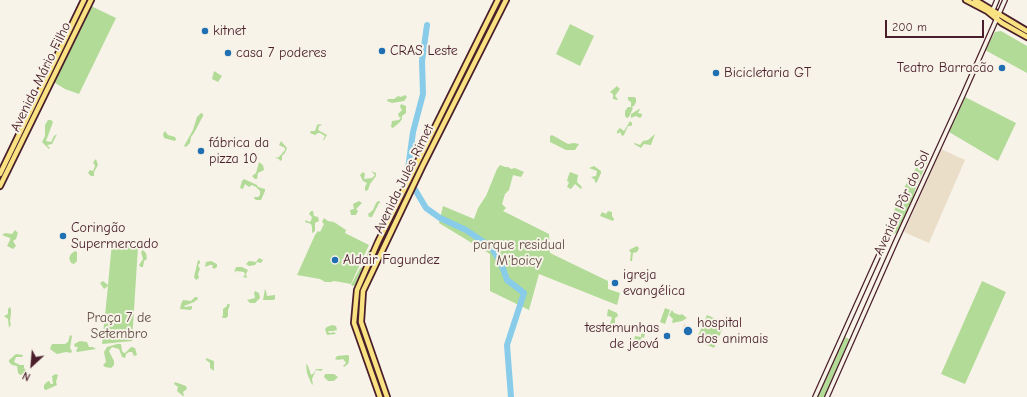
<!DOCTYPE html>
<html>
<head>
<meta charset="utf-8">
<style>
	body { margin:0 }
	#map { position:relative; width:1027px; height:397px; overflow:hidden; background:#f7f3e8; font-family:"Comic Neue",sans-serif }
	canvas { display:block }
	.north { position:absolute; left:12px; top:345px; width:40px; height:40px; -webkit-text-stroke:3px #f7f3e8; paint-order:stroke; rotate:206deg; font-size:11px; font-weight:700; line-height:16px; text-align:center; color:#4a1f2b }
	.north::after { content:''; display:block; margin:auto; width:14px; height:18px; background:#4a1f2b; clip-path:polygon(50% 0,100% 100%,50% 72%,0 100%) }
	.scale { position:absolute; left:885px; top:20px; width:99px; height:18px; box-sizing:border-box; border:2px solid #4a1f2b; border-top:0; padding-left:5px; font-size:12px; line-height:14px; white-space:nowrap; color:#4a1f2b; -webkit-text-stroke:3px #f7f3e8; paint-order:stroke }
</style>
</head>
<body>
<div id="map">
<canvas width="1027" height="397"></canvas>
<div class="north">N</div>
<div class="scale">200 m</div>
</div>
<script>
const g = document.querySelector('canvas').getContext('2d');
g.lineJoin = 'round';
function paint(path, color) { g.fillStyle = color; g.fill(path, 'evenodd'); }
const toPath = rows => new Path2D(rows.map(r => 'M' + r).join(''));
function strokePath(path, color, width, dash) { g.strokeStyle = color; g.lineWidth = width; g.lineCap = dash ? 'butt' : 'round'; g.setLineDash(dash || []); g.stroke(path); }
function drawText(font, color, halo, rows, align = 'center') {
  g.font = font + ' "Comic Neue",sans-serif'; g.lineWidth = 4; g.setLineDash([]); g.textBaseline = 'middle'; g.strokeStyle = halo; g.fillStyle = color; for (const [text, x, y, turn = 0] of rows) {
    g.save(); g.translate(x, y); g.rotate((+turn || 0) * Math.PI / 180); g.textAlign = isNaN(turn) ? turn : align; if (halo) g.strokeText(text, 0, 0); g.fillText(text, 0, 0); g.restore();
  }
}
paint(toPath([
	[941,149,965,160,929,243,904,232],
	[684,324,694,330,692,336,682,331]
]), '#eadec9');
paint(toPath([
	[89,5,116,18,79,94,65,89,52,81],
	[570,24,594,36,580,66,556,54],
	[1001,31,1027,46,1027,73,985,50,995,32],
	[214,71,222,76,218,82,212,79],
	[617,86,620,89,615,96,618,99,617,100,613,99,613,94,610,92],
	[405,95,407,97,404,101,392,103,387,101,388,99,394,99,398,96,401,97],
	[628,97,634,97,636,98,636,102,634,106,631,107,633,108,629,117,627,118,625,116,625,111,628,107,631,107,631,102,628,100],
	[965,97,1016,123,998,161,949,132],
	[401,104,406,106,406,113,402,116,402,119,400,122,393,128,391,127,392,121,399,120,401,117,399,117,398,114,402,110,400,107],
	[639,109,640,109,638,113,642,114,642,116,640,118,636,116,631,118,631,114],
	[201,113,203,114,203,116,194,133,191,137,190,143,186,147,184,146,193,130,197,117],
	[48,120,51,120,53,122,46,141,51,142,54,136,57,134,52,144,47,145,50,148,49,149,42,142,45,136,45,125],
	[630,121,632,123,632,125,631,126,628,126,624,135,622,136,620,132,617,134,617,131,620,128,624,131],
	[320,124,322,125,319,126,318,130,327,135,324,140,323,140,325,136,320,133,318,133,315,135,310,133,311,131,315,131,317,125],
	[165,131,168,135,175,137,176,139,175,141,164,138,163,134],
	[655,134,651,145,644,144,641,148,634,144,635,143,640,145,643,141,648,140],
	[552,135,568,144,574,143,579,144,575,150,566,150,550,142,550,136],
	[281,141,287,148,285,153,282,156,282,160,280,161,279,159,275,158,279,157,285,150,285,148,279,145],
	[922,149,927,151,930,156,915,190,912,206,901,231,891,235,887,232,888,226,896,206,904,191,905,186,917,166,917,160],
	[96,159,98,165,94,172,94,176,91,176,88,173,90,170,93,171,95,166,93,162],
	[259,162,263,165,264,170,258,173,257,179,255,179,252,176,256,173],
	[500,165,505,167,508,167,511,169,515,168,524,172,521,177,513,175,509,190,505,194,502,204,506,208,503,211,549,234,550,253,608,281,608,289,620,293,617,305,539,274,529,310,490,291,490,254,439,223,443,206,474,219,478,208,486,196,497,169],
	[594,166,601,171,601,173,597,182,595,183,595,180,591,177,596,176,597,171,589,168],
	[371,171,376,173,376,176,370,184,368,190,365,191,365,187,367,183,363,181,360,175,363,172,365,174,364,179,372,178,375,175],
	[570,172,578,175,577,182,582,187,581,189,575,184,571,189,567,187,569,182,567,181,568,177],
	[244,179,257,185,258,187,265,189,265,191,261,200,256,200,254,198,254,197,258,197,260,195,260,191,256,187,252,185,249,187,245,184,243,189,240,188,242,181],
	[359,201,362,203,356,209,358,211,356,215,351,215,350,210,354,209,353,204],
	[378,201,381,202,379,203,372,217,369,217,368,214,373,210,376,203],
	[311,211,313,211,314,216,318,217,319,221,315,223,315,231,313,233,312,232,312,227,311,224,305,222,306,220,309,222,311,221,312,217,309,214],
	[608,211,612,212,612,216,614,219,613,221,600,216,602,212,606,214],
	[324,218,328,221,334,222,346,230,345,233,369,245,363,258,366,258,369,250,371,251,369,258,366,263,362,263,361,262,351,284,334,281,331,282,325,282,320,279,297,275,315,235,318,231,320,232,324,224,322,222],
	[15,230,18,233,16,239,13,241,16,246,13,249,7,246,10,240,10,238,2,235,5,233,12,234],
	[112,242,138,247,132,341,102,344,108,286,104,289,100,283,103,281,108,285],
	[637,246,639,248,637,252,633,253,632,261,630,261,631,253,629,250],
	[143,250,146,253,147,259,144,261,143,267,141,267,139,265,143,259,141,252],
	[75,251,77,252,77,261,74,264,71,263,69,258,71,254],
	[259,258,263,260,261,263,257,262,255,265,249,266,246,264,249,261,256,262],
	[198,260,200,261,200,263,198,265,200,269,198,274,199,278,196,280,194,277],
	[211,261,217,264,217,267,214,269,212,267,213,265,210,265,205,267,206,262],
	[236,267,242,267,248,270,246,274,247,278,243,277,245,275,244,272,236,271,234,273],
	[363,267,364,269,358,284,353,286,351,285,360,268],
	[982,281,1006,292,965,384,941,374],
	[265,289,266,291,267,296,275,295,275,299,273,300,263,300],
	[255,291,259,293,260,298,255,303,250,303,247,300,255,298,254,293],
	[195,297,197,297,198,299,194,302,184,306,185,307,192,306,192,308,191,310,180,309,181,304,183,300,191,301],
	[227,304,229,304,230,305,228,310,228,316,226,318,222,318,223,315,223,309,227,306],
	[10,307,11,309,11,313,10,322,11,324,9,328,8,319,4,316,8,314,8,309],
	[665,308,670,310,665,324,660,322],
	[608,309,617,313,618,316,615,318,615,324,613,329,611,330,609,327,612,317,607,316],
	[672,310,674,313,680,315,682,314,687,318,682,321,672,323,673,319,669,315],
	[707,315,725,323,714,348,696,340],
	[332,325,336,326,337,330,333,331,329,331,328,332,330,333,334,332,336,334,327,335,325,329,327,327],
	[645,333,644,338,642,337,640,341,640,344,633,343,635,336,641,337,641,334],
	[70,335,72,336,70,348,72,351,71,353,66,352,57,354,54,352,50,349,52,344,65,344,68,342],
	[843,336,851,340,825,397,817,397],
	[80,341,87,342,89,347,93,347,96,349,77,352,76,351,78,347,75,347,74,344],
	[117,344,121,344,122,351,124,353,125,353,131,347,135,348,137,355,134,356,132,352,129,352,126,354,125,358,122,357,119,349,112,347,109,351,114,361,114,365,111,368,105,367,103,365,106,362,104,352,107,347],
	[16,354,23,355,22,357,16,357,14,362,20,365,24,365,24,368,28,373,26,377,23,377,23,374,20,375,18,373,17,366,12,365,9,362,9,360],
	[348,355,349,356,349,361,348,364,344,367,343,366,346,363,343,359,338,360,335,359,337,356],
	[206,358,214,361,214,371,210,368,210,363,206,360],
	[306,364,308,366,311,375,314,373,316,369,323,369,321,371,316,370,312,379,313,385,311,383,307,373],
	[56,374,58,375,56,382,57,385,46,390,44,389,44,385,48,381,49,381,51,384,53,384,52,376],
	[325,374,334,374,338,377,334,381,328,381,324,377],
	[175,382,186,386,187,389,183,392,184,396,183,396,177,391,178,387,174,384]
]), '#b2db98');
strokePath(toPath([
	[427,25,422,61,423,94,413,132,407,176,426,208,440,218,466,230,491,247,501,263,507,280,524,293,507,345,511,397]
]), '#88ccea', 6);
const minor = toPath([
	[992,12,997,0],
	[815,397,887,237],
	[827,397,896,241,963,95,1005,0]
]);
const major = toPath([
	[966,0,987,11,1002,23,1027,37],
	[975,0,1027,31],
	[0,174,84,0],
	[0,186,91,0],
	[380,397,354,323,357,290,378,242,498,0],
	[387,397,361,322,363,291,422,167,506,0]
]);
strokePath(minor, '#4a1f2b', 6);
strokePath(major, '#4a1f2b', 8);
strokePath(minor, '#f7f3e8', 3.5);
strokePath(major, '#f8e281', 4.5);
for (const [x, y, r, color] of [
	[205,31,4,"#1f6fb2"],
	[382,51,4,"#1f6fb2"],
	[228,53,4,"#1f6fb2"],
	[1002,68,4,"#1f6fb2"],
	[716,73,4,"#1f6fb2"],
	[201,151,4,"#1f6fb2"],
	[63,236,4,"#1f6fb2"],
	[335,260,4,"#1f6fb2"],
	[615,283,4,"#1f6fb2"],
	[688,331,5,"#1f6fb2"],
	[667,336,4,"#1f6fb2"]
]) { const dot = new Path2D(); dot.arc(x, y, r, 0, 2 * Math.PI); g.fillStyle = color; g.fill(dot); strokePath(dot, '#f7f3e8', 1.5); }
drawText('14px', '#4a1f2b', '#f7f3e8', [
	["kitnet",213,31],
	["CRAS Leste",390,51],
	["casa 7 poderes",236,53],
	["Teatro Barracão",994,68,"right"],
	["Bicicletaria GT",724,73],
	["fábrica da",209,143],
	["pizza 10",209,159],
	["Coringão",71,228],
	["Supermercado",71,244],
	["Aldair Fagundez",343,260],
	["igreja",623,275],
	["evangélica",623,291],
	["hospital",697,323],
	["dos animais",697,339],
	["testemunhas",659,328,"right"],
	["de jeová",659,344,"right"]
], 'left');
drawText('14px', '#4a1f2b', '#f7f3e8', [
	["Avenida Mário Filho",41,77,-64],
	["Avenida Jules Rimet",404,179,-64],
	["Avenida Pôr do Sol",902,203,-65]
]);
drawText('14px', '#644e46', '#f7f3e8', [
	["parque residual",519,245],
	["M'boicy",519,261],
	["Praça 7 de",119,318],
	["Setembro",119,334]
]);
</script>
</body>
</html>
